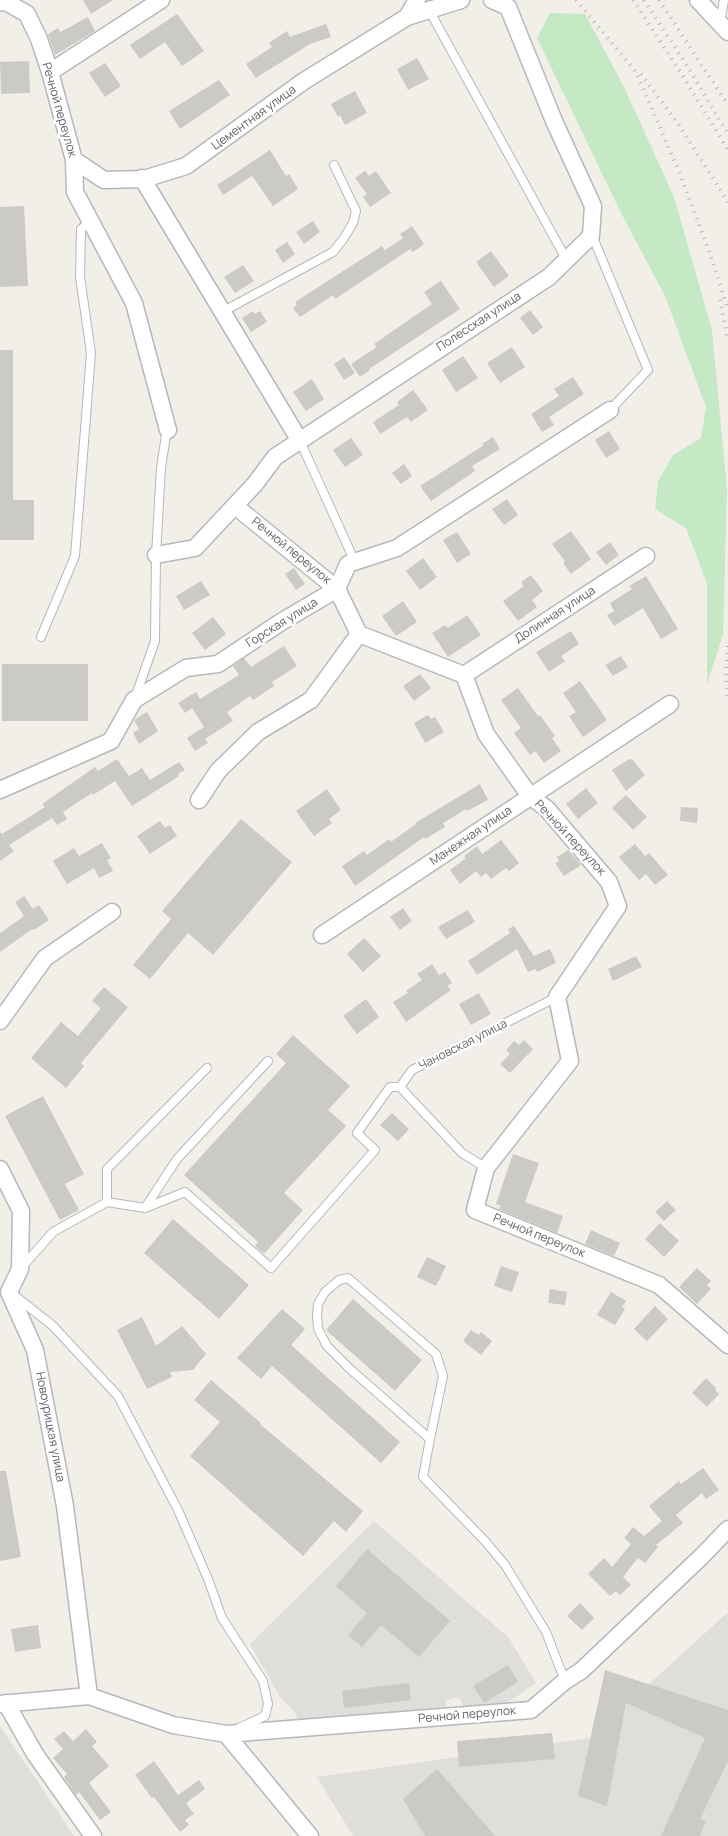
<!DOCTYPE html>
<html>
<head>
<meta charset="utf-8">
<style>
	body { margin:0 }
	canvas { display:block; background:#f1efe8 }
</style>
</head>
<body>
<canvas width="728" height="1836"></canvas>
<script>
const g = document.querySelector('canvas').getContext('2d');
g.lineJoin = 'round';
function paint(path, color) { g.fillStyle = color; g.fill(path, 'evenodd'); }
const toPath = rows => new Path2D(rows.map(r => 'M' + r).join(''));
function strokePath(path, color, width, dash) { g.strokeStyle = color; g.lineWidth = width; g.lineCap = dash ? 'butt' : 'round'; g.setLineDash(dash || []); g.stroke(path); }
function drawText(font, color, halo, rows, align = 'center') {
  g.font = font + ' Manrope,sans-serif'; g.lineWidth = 5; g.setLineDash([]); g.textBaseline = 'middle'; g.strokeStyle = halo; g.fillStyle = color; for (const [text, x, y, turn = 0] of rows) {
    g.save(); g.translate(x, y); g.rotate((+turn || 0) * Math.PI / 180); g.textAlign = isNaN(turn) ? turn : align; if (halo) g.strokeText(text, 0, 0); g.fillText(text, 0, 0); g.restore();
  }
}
paint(toPath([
	[374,1521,509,1638,536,1683,506,1704,467,1714,459,1697,446,1700,447,1712,298,1726,296,1714,280,1697,250,1644],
	[728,1612,728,1836,353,1836,317,1777,590,1738],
	[0,1726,74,1836,0,1836]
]), '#e0deda');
paint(toPath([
	[550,13,585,14,624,87,674,197,712,330,727,490,723,635,707,684,707,584,686,528,655,509,658,481,673,455,701,438,706,407,665,296,620,211,537,38]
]), '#c5e8c5');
paint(toPath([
	[83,0,113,0,91,14],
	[177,14,204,51,182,66,165,42,140,59,130,45],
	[88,17,95,31,55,55,48,34,58,28,60,32],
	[326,24,331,37,310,44,256,78,246,64,272,47,269,43,287,31,290,37],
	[417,58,429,79,408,90,397,69],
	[29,61,30,93,1,94,0,62],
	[105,63,121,86,105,97,89,73],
	[219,80,230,95,180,129,169,111],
	[355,91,367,113,345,125,340,115,338,117,331,104],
	[270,150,286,176,289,174,298,189,273,206,252,176,223,195,217,185],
	[365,171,369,176,376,171,391,193,370,207,363,197,367,194,355,178],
	[24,206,28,286,0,287,0,207],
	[313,221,320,232,304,244,296,232],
	[412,226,424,244,413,252,410,249,335,299,333,295,300,317,293,308,297,305,295,302,382,246,385,250,403,238,400,234],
	[287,242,295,254,283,263,275,250],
	[491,251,509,276,494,287,476,262],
	[243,265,254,281,235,293,224,277],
	[441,281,460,309,369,369,370,370,360,377,351,364,377,347,374,344,432,304,424,292],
	[530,310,543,327,533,335,520,318],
	[253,311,255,314,260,311,267,322,251,332,242,318],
	[512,347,525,367,500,383,487,363],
	[0,350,13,350,13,500,34,500,34,540,0,540],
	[463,356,478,378,456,392,442,370],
	[344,357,355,373,344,380,334,364],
	[573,377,584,394,549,417,554,425,542,432,531,414,559,396,554,389],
	[312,379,324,399,306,411,293,392],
	[413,390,428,410,411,422,407,417,380,434,373,422,399,405,397,402],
	[609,431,620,449,606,458,595,440],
	[493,437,500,449,472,466,475,471,431,501,420,486,484,445,482,444],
	[351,438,363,455,345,467,333,450],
	[404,464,412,476,401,484,392,473],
	[507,499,518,515,504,525,492,509],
	[571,531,591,559,571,574,563,563,565,561,552,544],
	[457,532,471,554,457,563,443,540],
	[610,542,619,555,606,565,596,552],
	[423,558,437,577,420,590,406,571],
	[294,568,305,584,296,590,285,574],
	[531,575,543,591,532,600,537,607,518,621,503,601,524,586,521,582],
	[646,576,678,629,661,639,643,608,614,626,607,615,614,611,610,603,632,589,629,586],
	[201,581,210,595,184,610,176,596],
	[403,601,417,622,396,636,382,616],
	[467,615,481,635,448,657,432,633,445,625,448,628],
	[213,617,226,634,205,650,192,633],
	[571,631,579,644,561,656,565,661,549,672,536,652],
	[284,646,297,666,272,682,274,686,253,700,250,696,227,712,233,721,205,739,208,743,195,751,187,738,204,727,192,708,185,713,178,703,196,692,200,699,239,675,233,666,244,658,251,667],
	[621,656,628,667,613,676,605,665],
	[2,664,88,664,88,721,2,721],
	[420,674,431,688,414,701,403,686],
	[580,681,607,720,583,737,569,716,576,712,563,693],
	[518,688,538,716,540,715,555,736,552,738,561,751,544,763,535,751,530,755,514,733,521,728,501,700],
	[147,712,158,731,139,744,133,733,139,729,134,720],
	[428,715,431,719,435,717,444,732,425,743,414,723],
	[117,759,129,776,142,768,150,780,179,762,185,770,178,774,179,776,132,806,115,781,93,795,92,793,63,812,67,819,57,825,52,818,9,845,14,851,0,861,0,832,2,834,45,807,42,804,95,767,98,771],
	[629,759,633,760,645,775,626,791,612,770],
	[480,784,488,800,467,811,466,809,443,823,445,827,425,839,424,837,355,886,342,866,364,851,367,855,389,839,391,842,416,824,415,823],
	[586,788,598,803,578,819,566,804],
	[327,789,341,810,329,819,332,823,314,836,296,811],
	[626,795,647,817,633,830,612,808],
	[681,807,698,808,697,823,680,821],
	[241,819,292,862,213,955,188,933,150,979,133,965,171,919,162,911],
	[160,821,165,828,170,825,177,836,150,854,137,836],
	[501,840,519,863,509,871,506,868,491,879,486,873,481,877,476,871,460,884,450,870,466,858,464,856,477,846,482,854],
	[102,843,111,858,107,860,113,871,99,878,94,868,67,884,53,861,74,848,79,856],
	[635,844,645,856,649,853,668,875,655,885,646,874,639,880,619,857],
	[568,850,581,865,564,876,555,863,559,861,557,857],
	[24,896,33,909,39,905,49,920,34,930,32,929,0,952,0,933,24,916,15,902],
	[403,908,412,921,400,930,390,917],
	[468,910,475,922,446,939,438,927],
	[514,926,534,956,550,949,556,963,537,972,536,969,528,972,517,949,477,975,468,961,510,933,508,929],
	[364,938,381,956,363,972,347,954],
	[636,956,642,967,613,981,608,969],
	[432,964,439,975,445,972,452,983,447,986,451,990,406,1022,393,1002,408,993,406,991,422,980,417,974],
	[104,987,128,1007,81,1063,84,1066,66,1088,31,1058,61,1022,78,1036,101,1008,92,1001],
	[479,993,491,1014,471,1025,459,1004],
	[366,999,379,1017,357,1034,343,1016],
	[293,1035,350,1086,328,1110,346,1126,284,1193,303,1210,264,1254,255,1246,258,1242,184,1175,286,1063,276,1054],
	[524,1040,533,1049,510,1073,500,1064,510,1054,506,1050,514,1041,519,1045],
	[43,1096,84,1174,65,1184,79,1210,60,1220,5,1116],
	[392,1113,409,1129,398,1141,380,1125],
	[513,1154,539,1163,525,1202,563,1216,557,1233,499,1209,501,1206,496,1204],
	[667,1201,676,1210,664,1221,655,1212],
	[173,1219,249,1285,219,1319,144,1253],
	[660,1223,679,1241,664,1257,645,1239],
	[591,1230,620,1243,614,1256,585,1244],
	[427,1257,446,1266,436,1286,417,1277],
	[501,1266,519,1272,512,1292,494,1286],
	[697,1268,711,1281,707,1285,711,1289,697,1304,679,1287],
	[550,1289,567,1292,565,1305,548,1303],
	[611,1292,626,1301,622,1307,625,1309,615,1325,597,1315],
	[353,1299,422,1360,395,1391,326,1330],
	[655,1306,668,1319,647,1341,634,1329],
	[282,1309,305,1329,291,1345,400,1442,381,1463,272,1366,261,1379,237,1358],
	[142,1317,156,1346,182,1326,206,1354,193,1370,170,1372,172,1377,147,1389,117,1330],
	[471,1330,479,1335,481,1332,492,1341,481,1355,463,1341],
	[706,1378,716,1388,715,1390,719,1394,707,1407,692,1393],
	[211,1380,261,1423,260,1424,363,1511,346,1532,334,1521,303,1556,190,1456,220,1422,194,1400],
	[703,1468,719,1490,706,1499,702,1493,676,1515,683,1523,656,1545,658,1547,645,1563,638,1558,623,1577,631,1585,620,1595,616,1591,610,1596,588,1574,604,1558,612,1567,631,1544,624,1538,633,1527,644,1536,662,1521,649,1506,679,1481,681,1484],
	[0,1471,6,1471,21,1557,0,1561],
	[367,1549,450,1621,419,1657,381,1625,362,1647,348,1635,367,1613,336,1586],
	[580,1603,594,1618,582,1630,567,1616],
	[38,1625,41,1648,15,1652,11,1629],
	[508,1665,518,1682,484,1703,473,1686],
	[605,1670,728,1710,728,1761,700,1819,706,1821,700,1836,661,1836,705,1738,626,1703,607,1806,578,1796],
	[409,1683,411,1700,344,1708,342,1691],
	[86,1729,97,1742,92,1746,109,1766,89,1783,111,1812,100,1820,79,1792,76,1795,64,1777,67,1774,53,1758,63,1749,54,1739,64,1731,73,1741],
	[552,1733,555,1759,459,1767,457,1741],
	[154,1761,178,1795,199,1780,205,1789,186,1803,194,1814,185,1820,189,1825,180,1832,154,1797,152,1798,135,1775],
	[437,1769,495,1836,425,1836,403,1799]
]), '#cccac5');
const lane = toPath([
	[429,10,566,259],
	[720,22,724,0],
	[592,235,648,370,610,410],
	[222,312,333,252,344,238,353,223,356,211,334,165],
	[300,441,355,562],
	[41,637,75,556,91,353,80,277,81,229,91,221],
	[136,695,155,641,156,555,161,468,167,429],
	[486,1168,462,1153,400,1087,412,1070,557,997],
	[107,1202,107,1169,207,1068],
	[145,1208,177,1159,268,1061],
	[23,1266,53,1232,107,1202,145,1208,185,1192,271,1268,375,1150,357,1133,390,1087,400,1087],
	[15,1296,52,1325,118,1396,178,1510,208,1579,222,1618,263,1681,268,1704,265,1716,239,1728],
	[430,1439,350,1369,327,1346,318,1329,317,1315,318,1304,325,1292,339,1280,348,1278,436,1354,443,1376,430,1439,423,1477,485,1541,505,1565,546,1632,565,1681]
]);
const street = toPath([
	[698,0,728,32],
	[0,2,8,3,27,14,39,39,50,72,74,160,75,192,134,303,168,430],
	[407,17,461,0],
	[50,72,161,0],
	[74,160,104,180,144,179,186,166,304,81,407,17,417,0],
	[142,178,300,441],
	[235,506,337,589,359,634,464,675,486,734,530,796,547,809,609,882,618,906,557,997,570,1061,486,1168,475,1210,659,1285,728,1345],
	[156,555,195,548,255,484,275,457,549,277,591,236,593,206,554,121,508,7,492,0],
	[464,675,646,556],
	[0,790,111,741,134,700,186,668,218,664,281,622,337,589,348,564,397,548,610,410],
	[199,800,218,771,258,732,311,700,359,634],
	[322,935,670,704],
	[0,1021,45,958,112,912],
	[0,1169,21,1211,20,1269,9,1292],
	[9,1292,35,1350,65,1506,89,1696],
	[6,1703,35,1754,93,1836],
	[0,1704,89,1696,173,1725,226,1734,531,1710,565,1681,581,1671,702,1556,728,1529],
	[226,1734,310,1836]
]);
strokePath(lane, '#b5b8bc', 10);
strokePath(street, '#b5b8bc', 19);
strokePath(lane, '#fff', 8);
strokePath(street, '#fff', 16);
strokePath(toPath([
	[576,0,636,72,680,174,710,254,728,309],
	[633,0,681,73,728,150],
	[644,0,689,69,728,134],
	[659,0,728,105],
	[641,74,679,125,728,202],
	[720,300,728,340],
	[728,646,726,676,728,702]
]), '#b6b7b8', 4, [1, 6]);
drawText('12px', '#5f6368', '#fff', [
	["Речной переулок",59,110,74],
	["Цементная улица",254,118,-36],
	["Полесская улица",479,322,-33],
	["Речной переулок",291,551,39],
	["Долинная улица",555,615,-33],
	["Горская улица",282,623,-32],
	["Манежная улица",471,836,-34],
	["Речной переулок",570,838,47],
	["Чановская улица",463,1045,-27],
	["Речной переулок",539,1236,22],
	["Новоурицкая улица",50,1427,79],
	["Речной переулок",467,1715,-5]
]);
</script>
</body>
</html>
